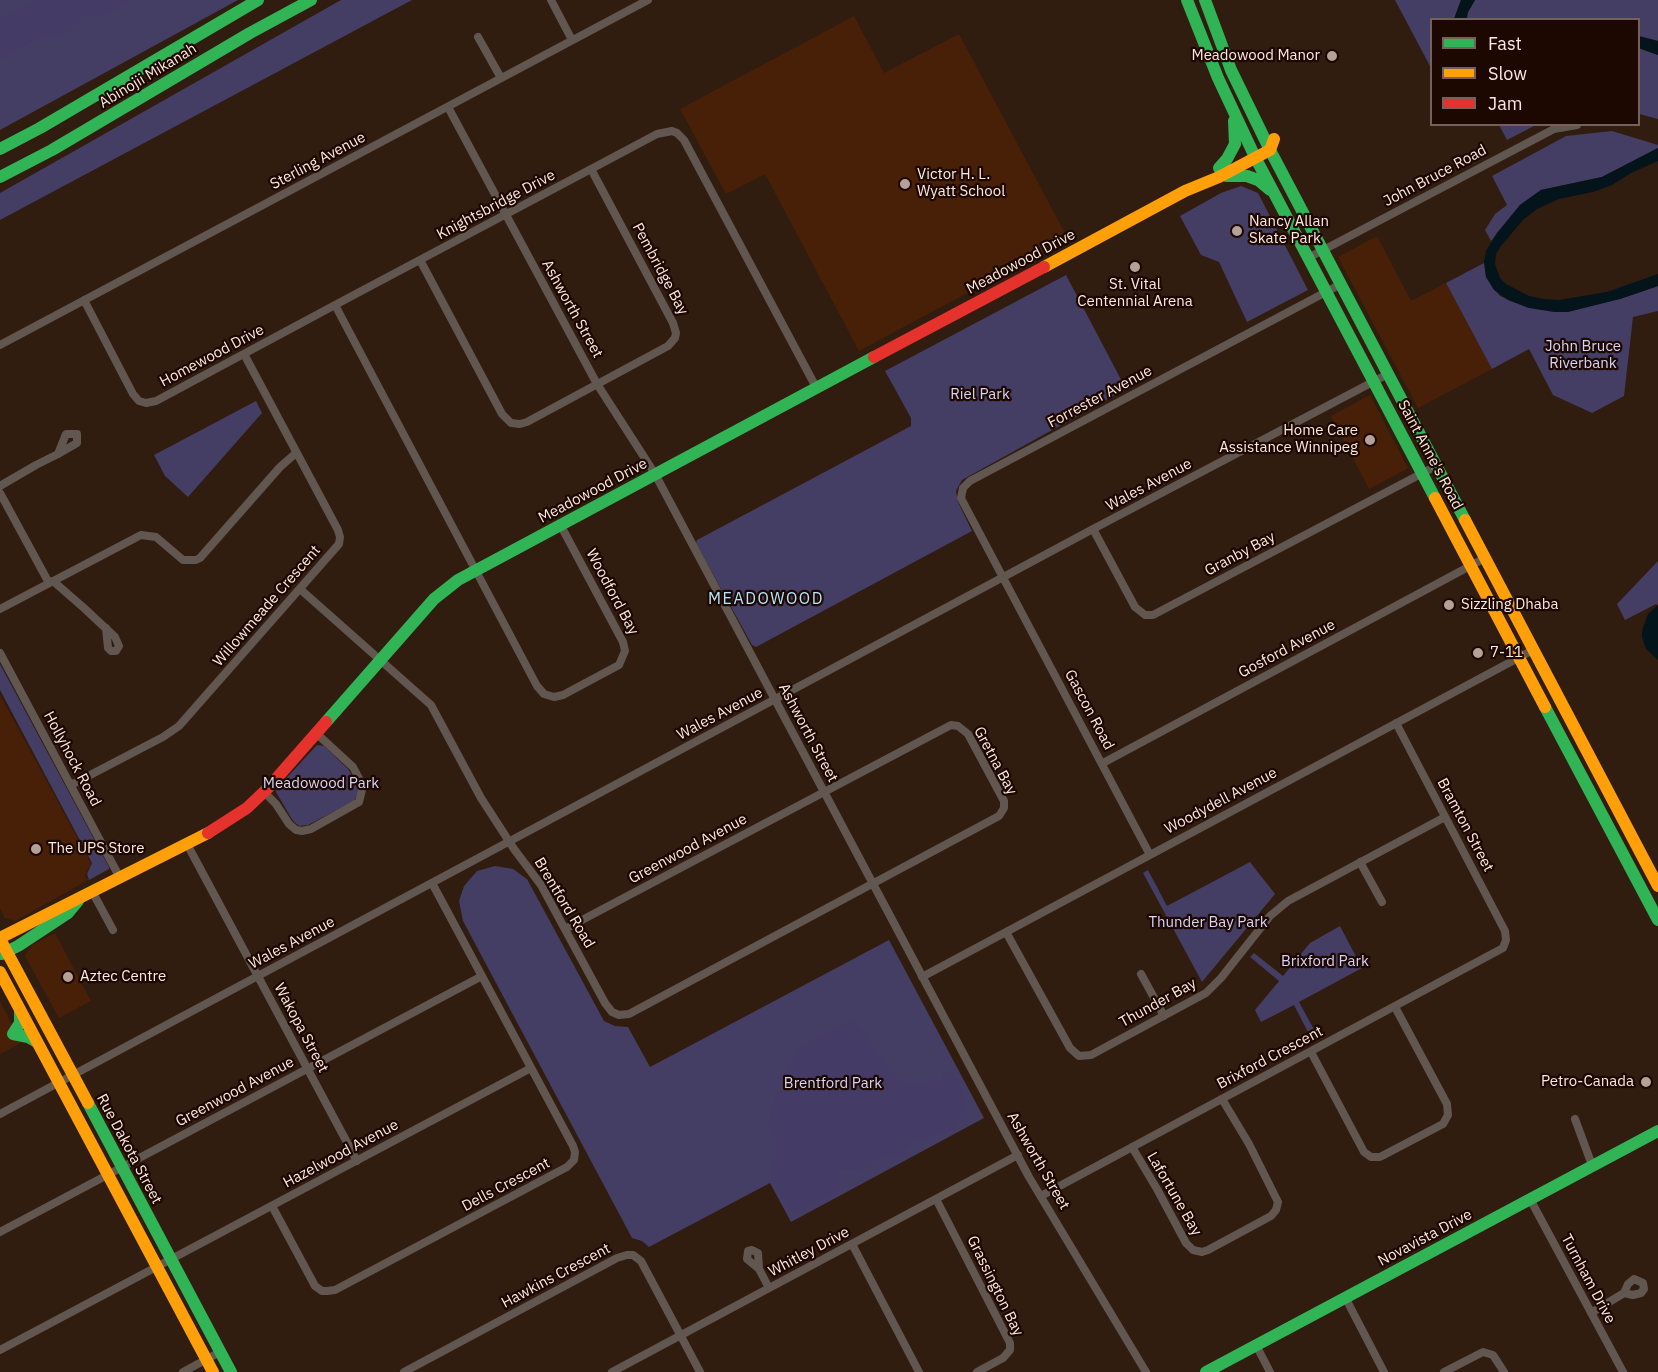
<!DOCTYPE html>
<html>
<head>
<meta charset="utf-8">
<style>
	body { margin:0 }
	#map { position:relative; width:1658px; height:1372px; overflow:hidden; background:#311c10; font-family:"IBM Plex Sans",sans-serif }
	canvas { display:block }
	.legend { position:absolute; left:1430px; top:18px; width:210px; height:108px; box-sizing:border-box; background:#1c0701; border:2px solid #76615a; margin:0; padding:8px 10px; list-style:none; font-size:18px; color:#fce9df }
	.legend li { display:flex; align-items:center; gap:12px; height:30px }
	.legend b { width:30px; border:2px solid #76615a }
</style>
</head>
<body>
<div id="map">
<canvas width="1658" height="1372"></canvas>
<ul class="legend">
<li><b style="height:8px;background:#30b455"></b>Fast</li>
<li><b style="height:8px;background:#ff9f0a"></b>Slow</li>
<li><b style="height:8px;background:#e5322d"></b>Jam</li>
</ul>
</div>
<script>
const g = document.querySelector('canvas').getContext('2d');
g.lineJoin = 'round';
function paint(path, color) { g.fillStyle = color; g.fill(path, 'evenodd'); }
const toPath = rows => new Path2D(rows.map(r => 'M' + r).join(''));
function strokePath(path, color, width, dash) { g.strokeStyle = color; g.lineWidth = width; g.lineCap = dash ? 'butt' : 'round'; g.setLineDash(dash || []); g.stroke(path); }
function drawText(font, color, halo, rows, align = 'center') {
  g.font = font + ' "IBM Plex Sans",sans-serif'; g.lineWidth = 4.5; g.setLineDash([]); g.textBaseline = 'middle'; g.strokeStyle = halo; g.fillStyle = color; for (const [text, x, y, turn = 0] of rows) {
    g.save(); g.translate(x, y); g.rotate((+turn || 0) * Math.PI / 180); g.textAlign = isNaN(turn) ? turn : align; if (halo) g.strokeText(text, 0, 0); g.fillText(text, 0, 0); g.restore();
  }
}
paint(toPath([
	[854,16,884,73,959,34,1068,239,859,351,765,174,726,194,680,109],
	[1377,236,1411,301,1446,283,1492,369,1418,408,1338,257],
	[1370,395,1408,468,1369,489,1331,416],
	[0,695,91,863,85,876,88,880,15,921,5,918,0,908],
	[55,933,91,1001,59,1018,25,956,32,945],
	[0,1001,21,1043,0,1054]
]), '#482008');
paint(toPath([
	[0,0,238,0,0,130],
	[341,0,412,0,0,220,0,193],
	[1395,0,1461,0,1454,19,1432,20,1431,68],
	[1475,0,1658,0,1658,41,1639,36,1638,20,1467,20,1468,12],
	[1638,48,1658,55,1658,119,1639,114],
	[1499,125,1536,125,1507,140],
	[1612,131,1658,145,1658,148,1602,177,1541,190,1520,205,1491,241,1485,230,1495,214,1507,205,1492,176,1566,136],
	[1241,186,1258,193,1308,290,1247,322,1219,262,1201,255,1180,216,1221,193],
	[1484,263,1486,277,1500,296,1529,308,1620,299,1658,286,1658,311,1633,317,1624,396,1592,413,1553,395,1529,349,1492,369,1446,283],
	[1066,275,1126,389,962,480,956,491,958,502,972,531,756,647,752,645,696,543,697,540,911,426,911,418,885,371],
	[256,401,262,413,188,497,165,476,154,455],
	[1658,561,1658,605,1656,604,1625,620,1617,604],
	[0,664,109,867,109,869,89,880,87,874,92,863,0,690],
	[317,745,324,746,348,769,356,782,359,791,354,801,308,825,299,826,293,821,276,792,277,788],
	[1250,862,1275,894,1202,982,1143,873,1148,870,1167,906],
	[495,866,513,869,527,879,604,1021,615,1026,628,1027,650,1067,889,940,984,1118,791,1222,770,1183,649,1247,642,1241,632,1238,463,921,459,901,464,886,477,871],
	[1340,926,1362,968,1299,1002,1317,1035,1311,1038,1294,1005,1261,1022,1255,1010,1279,981,1250,957,1254,953,1283,976,1310,943]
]), '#443d64');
paint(toPath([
	[37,0,129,0,110,13,85,16,65,34,38,37,0,60,0,20],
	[851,1020,866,1034,885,1065,903,1082,920,1087,931,1080,942,1080,944,1071,953,1075,960,1084,965,1102,955,1129,914,1142,901,1156,880,1157,865,1169,840,1170,839,1191,794,1214,771,1177,779,1142,769,1124,776,1093,786,1088,788,1069,799,1050,817,1038]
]), '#443c67');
paint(toPath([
	[1461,0,1475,0,1468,12,1466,19,1454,19],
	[1638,36,1658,41,1658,55,1639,48],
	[1658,148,1658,161,1631,173,1612,185,1593,192,1559,199,1537,209,1523,220,1501,246,1496,254,1495,264,1500,278,1506,284,1529,296,1544,299,1559,300,1607,292,1658,274,1658,286,1620,299,1568,312,1554,312,1529,308,1508,300,1494,290,1486,277,1484,261,1486,251,1497,233,1520,205,1541,190,1602,177],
	[1658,605,1658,660,1646,649,1642,637,1642,631,1648,614]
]), '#04141b');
strokePath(toPath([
	[551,0,572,40],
	[478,37,501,78],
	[448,107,597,384,655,474,1029,1177,1146,1372],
	[1308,258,1554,129,1577,125],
	[420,260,502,414,511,423,520,424,527,422,668,346,675,338,676,333,673,323,591,169],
	[84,300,133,394,139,401,146,403,156,401,335,305],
	[0,345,648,0],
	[0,486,36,465,58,454,77,443,77,434,66,434,58,454],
	[0,493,49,583],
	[561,526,623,642,625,651,619,665,563,695,554,697,544,694,537,686,335,305,657,134,672,131,677,133,684,140,817,389],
	[1093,529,1135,607,1145,615,1153,615,1436,466],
	[53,581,84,608,115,637,119,646,116,651,111,651,108,648,106,628],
	[300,589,431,705,481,798,514,849,541,885,605,1003,612,1012,619,1015,629,1014,999,816,1004,808,1004,801,968,734,958,726,951,725,565,929],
	[0,609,141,535,156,537,183,560,196,560,200,558,280,467,296,453],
	[0,653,120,878],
	[1103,763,1485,558],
	[71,785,163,737,179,726,339,544,340,537,338,530,244,354],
	[264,792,276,804,289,824,296,830,302,831,311,829,359,802,363,786,353,767,316,733],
	[187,844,357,1161],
	[1150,855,963,502,961,498,963,488,970,481,1341,284],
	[1360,862,1382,902],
	[93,893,113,930],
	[1006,932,1070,1048,1079,1056,1091,1055,1206,993,1221,978,1270,916,1288,901,1445,817],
	[1141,974,1164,1016],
	[922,977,1533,650],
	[1311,1052,1364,1152,1371,1157,1380,1157,1443,1124,1448,1115,1447,1104,1395,1007],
	[0,1114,1093,529,1388,374],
	[1575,1119,1592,1165],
	[1132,1147,1157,1189,1186,1243,1193,1250,1202,1252,1208,1250,1271,1216,1276,1210,1278,1202,1249,1144,1222,1099],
	[1041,1196,1503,948,1506,940,1505,931,1396,723],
	[936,1199,1010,1343,1010,1350,1003,1358,977,1372],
	[1530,1199,1623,1372],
	[272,1206,315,1286,322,1291,327,1291,335,1290,567,1167,574,1160,575,1152,573,1146,432,883],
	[0,1232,482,976],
	[852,1244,919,1372],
	[759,1269,747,1259,748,1251,752,1250,758,1253,759,1269,769,1288],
	[1345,1297,1384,1372],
	[1591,1313,1624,1293,1633,1295,1641,1293,1644,1289,1643,1283,1634,1279,1628,1284,1624,1293],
	[1256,1345,1270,1372],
	[0,1350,531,1068],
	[183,1372,220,1352],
	[404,1372,617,1258,627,1255,633,1255,641,1261,700,1372],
	[612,1372,1018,1155],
	[1444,1372,1483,1352,1493,1355,1504,1372]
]), '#615650', 8);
strokePath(toPath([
	[1187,0,1218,78,1255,157,1435,498],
	[1205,0,1231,70,1270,150,1465,520],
	[0,149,40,128,258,0],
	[1219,168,1227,159,1235,144,1234,121],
	[1226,176,1247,176,1258,180,1270,190],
	[0,177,52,150,250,33,311,0],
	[1545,707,1658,920],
	[326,722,434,599,458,580,874,357],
	[2,954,18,946,68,913,78,901],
	[20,1012,20,1023,13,1034,28,1037,37,1042],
	[88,1103,231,1372],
	[1206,1372,1658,1131]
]), '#30b455', 12);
strokePath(toPath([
	[1044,267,1185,191,1219,177,1270,150,1274,139],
	[1435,498,1545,707],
	[1465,520,1658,886],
	[0,938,208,833],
	[0,939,88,1103],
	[0,972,213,1372]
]), '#ff9f0a', 12);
strokePath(toPath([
	[874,357,1044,267],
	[208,833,247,808,268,788,326,722]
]), '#e5322d', 12);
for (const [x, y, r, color] of [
	[1332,56,6,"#b5a197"],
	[905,184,6,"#b5a197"],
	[1237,231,6,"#b5a197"],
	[1135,267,6,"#b5a197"],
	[1370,440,6,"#b5a197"],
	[1449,605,6,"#b5a197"],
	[1478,653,6,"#b5a197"],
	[36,849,6,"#b5a197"],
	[68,977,6,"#b5a197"],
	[1646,1082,6,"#b5a197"]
]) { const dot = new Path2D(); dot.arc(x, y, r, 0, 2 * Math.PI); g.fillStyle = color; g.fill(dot); strokePath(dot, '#1c0701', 2); }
drawText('15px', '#fce9df', '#1c0701', [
	["Meadowood Manor",1320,56,"right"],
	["Victor H. L.",917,175],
	["Wyatt School",917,192],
	["Nancy Allan",1249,222],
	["Skate Park",1249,239],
	["St. Vital",1135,285,"center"],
	["Centennial Arena",1135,302,"center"],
	["Home Care",1358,431,"right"],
	["Assistance Winnipeg",1358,448,"right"],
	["Sizzling Dhaba",1461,605],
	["7-11",1490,653],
	["The UPS Store",48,849],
	["Aztec Centre",80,977],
	["Petro-Canada",1634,1082,"right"]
], 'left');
drawText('15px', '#fce9df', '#1c0701', [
	["Abinojii Mikanah",148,76,-31],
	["Sterling Avenue",318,161,-28],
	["John Bruce Road",1435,176,-28],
	["Knightsbridge Drive",496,205,-28],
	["Meadowood Drive",1021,262,-28],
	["Pembridge Bay",660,269,62],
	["Ashworth Street",572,309,61],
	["Homewood Drive",212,356,-28],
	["Forrester Avenue",1100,397,-28],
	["Saint Anne's Road",1430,455,62],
	["Wales Avenue",1149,485,-28],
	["Meadowood Drive",593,491,-28],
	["Granby Bay",1240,554,-28],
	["Woodford Bay",612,592,62],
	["Willowmeade Crescent",267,606,-49],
	["Gosford Avenue",1287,649,-28],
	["Gascon Road",1089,710,62],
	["Wales Avenue",720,714,-28],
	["Ashworth Street",808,733,62],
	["Hollyhock Road",72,759,62],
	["Gretna Bay",995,761,62],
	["Woodydell Avenue",1221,801,-28],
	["Bramton Street",1465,825,62],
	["Greenwood Avenue",688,849,-28],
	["Brentford Road",564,903,59],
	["Wales Avenue",292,943,-28],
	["Thunder Bay",1158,1003,-29],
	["Wakopa Street",301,1028,62],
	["Brixford Crescent",1270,1058,-28],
	["Greenwood Avenue",235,1092,-28],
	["Rue Dakota Street",129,1149,62],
	["Hazelwood Avenue",341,1154,-28],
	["Ashworth Street",1038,1161,60],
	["Dells Crescent",506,1185,-28],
	["Lafortune Bay",1174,1194,60],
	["Novavista Drive",1425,1238,-28],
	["Whitley Drive",809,1252,-28],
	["Hawkins Crescent",556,1276,-28],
	["Turnham Drive",1588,1279,62],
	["Grassington Bay",995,1286,64]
]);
drawText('15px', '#d7d5f7', '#1c0701', [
	["John Bruce",1583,347],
	["Riverbank",1583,364],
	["Riel Park",980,395],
	["Meadowood Park",321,784],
	["Thunder Bay Park",1208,923],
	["Brixford Park",1325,962],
	["Brentford Park",833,1084]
]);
g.letterSpacing = '1.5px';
drawText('16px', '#b4e6fd', '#1c0701', [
	["MEADOWOOD",766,599]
]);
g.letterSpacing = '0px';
</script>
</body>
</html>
